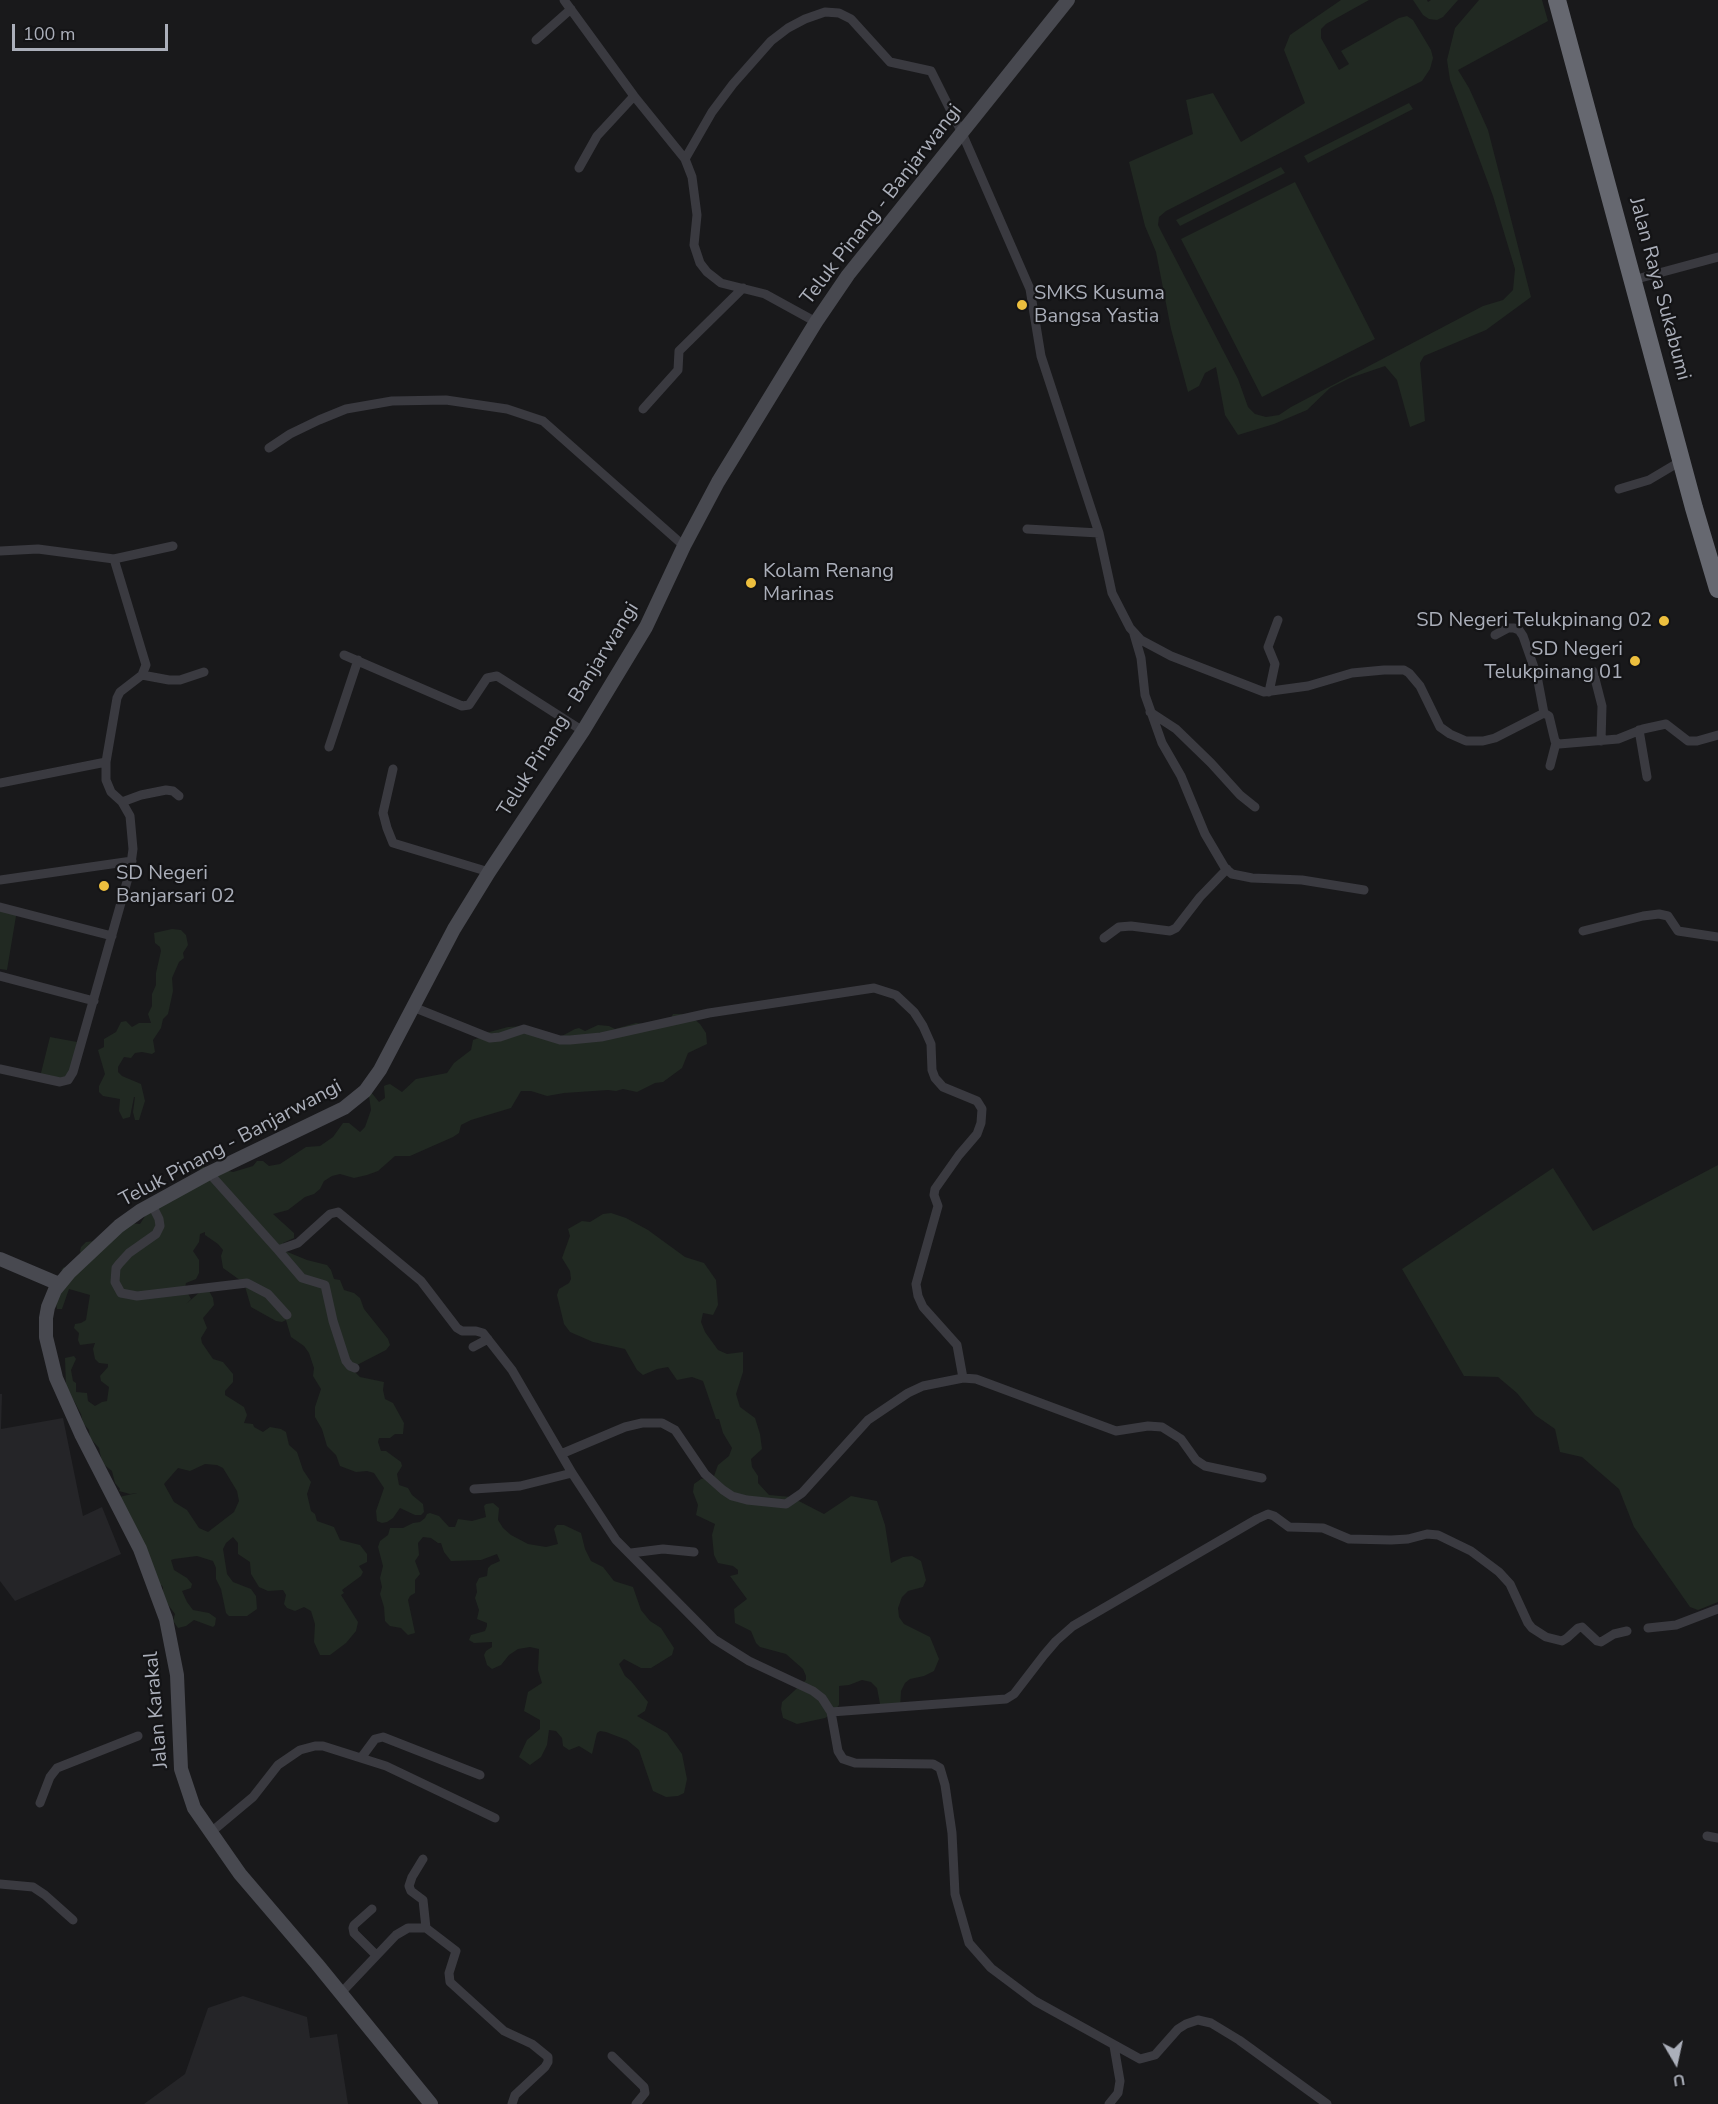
<!DOCTYPE html>
<html>
<head>
<meta charset="utf-8">
<style>
	body { margin:0 }
	#map { position:relative; width:1718px; height:2104px; overflow:hidden; background:#19191b; font-family:"Nunito Sans",sans-serif }
	canvas { display:block }
	.north { position:absolute; left:1646px; top:2032px; width:60px; height:60px; -webkit-text-stroke:4px #141416; paint-order:stroke; rotate:171deg; font-size:16px; font-weight:700; line-height:24px; text-align:center; color:#abafba }
	.north::after { content:''; display:block; margin:auto; width:21px; height:27px; background:#abafba; clip-path:polygon(50% 0,100% 100%,50% 72%,0 100%) }
	.scale { position:absolute; left:12px; top:24px; width:156px; height:27px; box-sizing:border-box; border:3px solid #abafba; border-top:0; padding-left:8px; font-size:18px; line-height:21px; white-space:nowrap; color:#abafba; -webkit-text-stroke:4px #141416; paint-order:stroke }
</style>
</head>
<body>
<div id="map">
<canvas width="1718" height="2104"></canvas>
<div class="north">U</div>
<div class="scale">100 m</div>
</div>
<script>
const g = document.querySelector('canvas').getContext('2d');
g.lineJoin = 'round';
function paint(path, color) { g.fillStyle = color; g.fill(path, 'evenodd'); }
const toPath = rows => new Path2D(rows.map(r => 'M' + r).join(''));
function strokePath(path, color, width, dash) { g.strokeStyle = color; g.lineWidth = width; g.lineCap = dash ? 'butt' : 'round'; g.setLineDash(dash || []); g.stroke(path); }
function drawText(font, color, halo, rows, align = 'center') {
  g.font = font + ' "Nunito Sans",sans-serif'; g.lineWidth = 4.5; g.setLineDash([]); g.textBaseline = 'middle'; g.strokeStyle = halo; g.fillStyle = color; for (const [text, x, y, turn = 0] of rows) {
    g.save(); g.translate(x, y); g.rotate((+turn || 0) * Math.PI / 180); g.textAlign = isNaN(turn) ? turn : align; if (halo) g.strokeText(text, 0, 0); g.fillText(text, 0, 0); g.restore();
  }
}
paint(toPath([
	[0,1394,2,1394,1,1429,63,1418,83,1516,102,1507,121,1554,15,1601,0,1581],
	[243,1996,307,2017,310,2038,337,2034,348,2104,144,2104,185,2074,208,2008]
]), '#252528');
paint(toPath([
	[1341,0,1369,0,1326,24,1321,29,1321,38,1339,70,1349,64,1341,51,1399,18,1407,16,1413,20,1431,50,1433,58,1430,69,1422,81,1166,211,1159,217,1158,225,1162,233,1238,379,1248,407,1255,414,1266,417,1279,415,1291,407,1483,306,1503,300,1513,290,1515,269,1493,196,1450,80,1447,60,1455,28,1479,0,1542,0,1548,21,1458,70,1469,88,1488,130,1531,297,1486,330,1424,356,1420,363,1425,421,1410,427,1397,380,1385,366,1350,378,1330,388,1307,410,1274,424,1238,435,1225,415,1216,367,1205,373,1199,386,1188,392,1171,329,1156,252,1145,226,1129,162,1193,134,1186,100,1213,93,1241,142,1305,103,1284,50,1290,35],
	[1413,0,1427,0,1428,2,1431,0,1458,0,1443,17,1437,20,1429,19,1423,15],
	[1409,103,1413,109,1308,163,1304,156],
	[1281,167,1285,173,1180,226,1176,220],
	[1295,182,1375,339,1262,397,1181,239],
	[0,906,17,910,7,970,0,969],
	[172,929,181,930,186,935,188,945,183,953,184,958,179,962,172,978,173,991,168,1014,163,1019,161,1028,153,1040,155,1052,152,1054,142,1052,135,1053,131,1058,124,1057,118,1067,118,1072,122,1076,141,1084,145,1101,139,1120,135,1120,133,1112,135,1097,134,1097,130,1117,123,1119,119,1111,120,1099,103,1096,99,1092,99,1086,105,1074,98,1050,104,1047,104,1039,116,1032,121,1022,126,1021,132,1027,139,1023,151,1023,148,1014,152,1006,152,994,156,985,156,973,161,951,160,947,155,943,154,933],
	[673,1014,681,1014,692,1017,700,1024,706,1033,707,1044,688,1053,682,1068,663,1082,655,1083,637,1092,623,1089,616,1091,608,1090,564,1093,547,1096,531,1091,521,1091,511,1108,471,1120,461,1125,459,1133,453,1137,410,1156,395,1156,378,1171,367,1175,354,1178,340,1174,332,1176,324,1181,320,1189,314,1194,305,1197,288,1210,273,1214,294,1233,294,1238,283,1243,285,1251,307,1260,327,1265,331,1270,334,1279,340,1280,344,1290,354,1293,360,1298,364,1309,388,1339,390,1345,386,1350,357,1365,354,1371,360,1377,384,1382,383,1390,385,1399,393,1403,404,1423,403,1434,395,1434,390,1438,379,1438,378,1442,381,1451,386,1451,401,1462,402,1466,397,1474,399,1485,408,1488,412,1495,423,1504,424,1512,421,1515,415,1515,400,1508,393,1518,387,1522,382,1523,377,1521,376,1511,384,1488,374,1473,367,1471,356,1472,340,1466,336,1455,327,1446,322,1429,315,1417,315,1407,321,1389,313,1376,314,1368,309,1353,304,1346,291,1337,286,1320,282,1322,276,1321,251,1307,244,1283,223,1268,221,1256,223,1250,218,1244,205,1235,205,1232,200,1234,199,1242,193,1251,199,1260,199,1273,196,1279,186,1283,185,1288,191,1299,186,1304,201,1291,209,1291,213,1298,214,1305,203,1318,207,1328,201,1338,202,1343,213,1359,223,1362,233,1374,233,1382,225,1391,225,1395,244,1407,247,1415,244,1423,253,1424,254,1427,263,1432,270,1427,281,1429,286,1432,289,1445,297,1452,303,1470,311,1482,307,1494,311,1511,315,1514,317,1521,334,1527,340,1540,360,1545,367,1554,367,1562,359,1566,363,1572,361,1576,342,1590,344,1593,341,1595,358,1622,356,1631,346,1643,330,1655,320,1655,314,1642,315,1624,311,1611,304,1607,295,1611,287,1608,284,1604,286,1595,283,1590,268,1591,259,1587,251,1574,250,1562,238,1554,238,1543,233,1537,226,1543,223,1549,227,1574,233,1582,251,1589,256,1596,257,1609,247,1616,229,1616,226,1613,221,1589,216,1579,216,1568,213,1561,197,1556,174,1559,171,1560,174,1570,187,1578,192,1584,191,1588,182,1591,187,1602,193,1610,209,1613,216,1618,215,1625,213,1627,194,1620,186,1626,178,1628,173,1621,175,1614,163,1598,163,1587,161,1585,157,1586,119,1497,137,1493,130,1494,119,1491,120,1489,115,1483,112,1471,102,1463,99,1448,90,1438,89,1430,83,1423,81,1414,66,1386,65,1358,74,1356,76,1359,71,1370,73,1381,76,1383,76,1392,87,1393,88,1401,95,1406,102,1402,107,1401,109,1387,101,1381,100,1376,108,1367,108,1364,99,1363,95,1359,93,1349,95,1343,80,1345,78,1340,79,1333,74,1328,75,1324,81,1323,86,1320,90,1295,69,1289,62,1309,57,1309,54,1290,68,1273,61,1270,64,1267,75,1272,83,1261,80,1251,81,1247,86,1242,94,1241,129,1223,140,1224,147,1213,155,1206,173,1201,177,1191,199,1172,202,1164,209,1173,225,1165,229,1171,233,1172,253,1166,257,1161,263,1161,269,1166,280,1164,306,1147,320,1146,333,1137,343,1123,349,1123,360,1132,365,1127,371,1110,369,1096,371,1092,379,1102,385,1098,384,1086,386,1085,390,1084,402,1092,416,1079,447,1073,454,1063,471,1050,473,1040,484,1036,486,1033,508,1027,526,1026,560,1037,575,1029,579,1028,585,1031,598,1025,609,1026,615,1029,636,1023,662,1026,668,1024],
	[205,1464,217,1465,223,1468,237,1491,239,1501,234,1512,208,1532,199,1528,187,1510,174,1502,164,1484,178,1468,190,1471],
	[50,1037,77,1042,72,1069,65,1079,40,1077],
	[1718,1165,1718,1602,1698,1610,1690,1607,1634,1527,1619,1489,1582,1457,1560,1452,1555,1429,1535,1415,1517,1393,1498,1377,1464,1376,1402,1269,1553,1168,1593,1231],
	[611,1213,626,1218,648,1230,685,1257,704,1263,716,1280,718,1305,713,1315,703,1313,701,1322,705,1332,718,1350,727,1354,743,1352,743,1372,736,1394,740,1407,755,1418,760,1434,762,1449,751,1459,752,1467,758,1476,758,1483,769,1495,791,1497,824,1514,851,1496,877,1501,885,1525,891,1563,903,1557,912,1556,921,1561,926,1580,923,1587,908,1591,902,1597,898,1608,899,1617,904,1624,930,1637,939,1659,934,1671,924,1676,910,1679,905,1683,901,1691,900,1708,881,1709,877,1688,871,1682,862,1680,849,1685,839,1686,839,1705,833,1713,825,1718,797,1724,783,1718,781,1709,782,1702,806,1680,806,1676,803,1669,786,1654,760,1647,756,1643,751,1631,735,1623,734,1609,747,1599,730,1576,738,1574,738,1570,733,1566,718,1563,714,1555,712,1535,715,1524,696,1515,698,1505,693,1492,694,1484,701,1479,714,1476,718,1465,729,1456,732,1448,723,1433,719,1419,716,1419,703,1381,692,1377,677,1380,668,1367,657,1369,643,1375,637,1370,625,1349,593,1342,570,1332,564,1324,557,1295,559,1289,569,1283,571,1279,570,1271,562,1258,570,1236,568,1229,582,1221,590,1222,603,1214],
	[493,1503,499,1508,498,1520,503,1528,511,1535,528,1544,546,1547,558,1544,554,1529,557,1525,564,1525,581,1533,585,1549,591,1561,603,1567,614,1581,633,1587,641,1610,650,1621,661,1628,674,1648,672,1655,651,1668,641,1668,624,1659,619,1664,625,1676,631,1681,648,1702,645,1711,637,1716,667,1733,682,1754,687,1779,684,1793,678,1796,666,1797,653,1791,639,1750,627,1740,606,1732,600,1731,597,1733,592,1754,579,1746,569,1750,563,1746,562,1738,556,1731,549,1730,547,1745,541,1757,530,1765,519,1757,527,1740,540,1729,540,1720,524,1711,528,1692,542,1683,538,1670,539,1649,530,1647,518,1649,509,1655,501,1665,492,1669,487,1665,484,1655,486,1651,492,1647,492,1642,474,1643,469,1640,471,1635,485,1631,487,1626,487,1623,477,1619,479,1610,475,1598,477,1592,476,1584,479,1578,487,1576,488,1568,491,1565,500,1561,497,1554,481,1560,451,1561,444,1552,441,1543,438,1543,431,1538,423,1537,418,1543,419,1555,415,1561,420,1574,415,1580,415,1593,410,1596,408,1600,415,1633,408,1635,401,1628,390,1626,385,1621,384,1607,380,1594,382,1587,380,1578,383,1566,378,1547,380,1541,388,1535,390,1528,403,1528,413,1523,420,1522,425,1518,427,1514,430,1513,439,1516,449,1527,455,1527,458,1519,472,1521,486,1517,484,1506,486,1504]
]), '#212922');
strokePath(toPath([
	[564,0,634,96,685,159,692,177,697,215,694,245,700,263,707,272,721,283,765,294,816,322],
	[536,40,571,9],
	[685,159,712,112,733,84,771,41,788,28,805,19,825,12,839,13,851,19,890,62,931,71,962,133,1030,289,1041,356,1099,533,1112,593,1130,628,1141,640,1171,656,1264,692,1308,686,1352,673,1384,670,1404,670,1409,673,1420,686,1440,727,1450,734,1466,741,1483,741,1495,738,1544,713,1549,716,1555,741,1559,744,1618,739,1643,729,1666,724,1688,741,1697,741,1718,735],
	[579,168,597,136,634,96],
	[1633,280,1718,257],
	[643,409,678,370,679,351,743,288],
	[269,448,290,434,319,420,346,409,392,401,446,400,507,409,543,421,684,546],
	[1619,489,1649,480,1681,461],
	[1027,529,1099,533],
	[0,551,38,549,114,559,146,665,142,675,120,692,117,698,106,762,106,780,111,792,122,802,130,816,133,849,130,871,73,1072,68,1080,60,1082,0,1069],
	[114,559,173,546],
	[1134,634,1141,658,1145,695,1162,743,1181,776,1205,834,1225,868,1232,874,1252,878,1302,880,1364,890],
	[1495,635,1508,628,1514,628,1519,630,1523,636,1537,676,1544,713],
	[344,655,462,706,469,705,487,678,497,676,583,731],
	[1593,671,1602,706,1601,741],
	[142,675,169,680,180,680,204,672],
	[1269,692,1275,664,1268,647,1278,620],
	[1150,712,1176,729,1211,763,1240,795,1255,807],
	[1639,730,1647,777],
	[329,747,358,660],
	[1550,766,1556,743],
	[393,769,383,813,387,828,393,843,489,872],
	[0,783,106,762],
	[122,802,141,795,166,790,173,791,179,796],
	[0,880,132,861],
	[0,907,112,936],
	[1583,931,1643,916,1659,914,1668,916,1678,931,1718,937],
	[1104,938,1119,927,1131,926,1170,931,1176,928,1200,897,1227,869],
	[0,976,94,1001],
	[413,1007,490,1038,500,1037,524,1029,560,1040,570,1040,601,1037,709,1013,874,988,896,995,914,1012,923,1026,931,1044,932,1070,935,1078,943,1087,977,1101,982,1109,981,1123,977,1134,959,1155,935,1189,934,1195,938,1206,916,1284,918,1296,923,1307,957,1345,963,1378],
	[209,1173,278,1250,298,1243,330,1214,338,1212,421,1281,457,1328,462,1331,476,1331,483,1333,512,1370,572,1473,616,1540,714,1639,749,1661,813,1691,822,1698,831,1712,838,1751,843,1759,855,1763,933,1764,940,1768,945,1785,952,1833,955,1894,969,1943,991,1968,1035,2001,1140,2059,1155,2055,1178,2029,1186,2024,1198,2020,1211,2023,1239,2040,1327,2104],
	[152,1205,159,1219,160,1226,156,1234,129,1253,119,1264,116,1268,115,1282,121,1293,137,1296,247,1283,268,1294,287,1315],
	[278,1250,302,1278,325,1285,333,1321,346,1361,350,1366,355,1368],
	[473,1347,488,1339],
	[561,1454,625,1427,642,1423,662,1423,675,1430,705,1474,723,1490,732,1496,747,1500,786,1504,802,1493,868,1420,908,1393,923,1386,963,1378,976,1379,1116,1431,1148,1426,1162,1427,1181,1439,1196,1460,1205,1466,1262,1478],
	[474,1489,520,1486,572,1473],
	[631,1553,663,1549,694,1552],
	[1648,1628,1676,1625,1718,1609],
	[831,1712,1006,1699,1014,1694,1044,1655,1056,1641,1073,1626,1257,1519,1268,1514,1274,1516,1289,1527,1323,1528,1349,1539,1391,1540,1408,1539,1427,1534,1438,1535,1471,1551,1499,1572,1510,1584,1528,1623,1532,1628,1546,1637,1562,1641,1567,1638,1578,1628,1582,1627,1597,1641,1601,1642,1614,1634,1627,1631],
	[361,1758,375,1739,383,1737,480,1775],
	[40,1803,50,1777,57,1768,138,1736],
	[210,1833,253,1797,278,1765,300,1750,315,1746,323,1746,386,1766,495,1818],
	[1707,1836,1718,1838],
	[423,1859,412,1877,409,1886,411,1891,423,1900,426,1928],
	[0,1884,33,1887,45,1895,73,1920],
	[372,1909,354,1925,353,1928,354,1933,376,1955],
	[341,1993,396,1935,408,1928,426,1928,456,1951,449,1973,450,1982,504,2031,532,2044,548,2057,548,2062,545,2067,515,2095,512,2104],
	[612,2056,644,2087,645,2093,636,2104],
	[1109,2104,1118,2093,1120,2081,1114,2046]
]), '#3a3a40', 9);
strokePath(toPath([
	[0,1259,59,1284],
	[431,2104,317,1964,240,1874,194,1808,181,1769,177,1675,166,1619,140,1549,81,1434,56,1378,46,1337,46,1318,48,1307,55,1290,69,1273,119,1226,140,1211,209,1173,344,1108,365,1091,380,1070,454,929,489,872,583,731,646,627,684,546,718,482,816,322,848,275,1068,0]
]), '#484950', 14);
strokePath(toPath([
	[1557,0,1694,508,1718,589]
]), '#666870', 18);
for (const [x, y, r, color] of [
	[1022,305,6,"#edbf3e"],
	[751,583,6,"#edbf3e"],
	[1664,621,6,"#edbf3e"],
	[1635,661,6,"#edbf3e"],
	[104,886,6,"#edbf3e"]
]) { const dot = new Path2D(); dot.arc(x, y, r, 0, 2 * Math.PI); g.fillStyle = color; g.fill(dot); strokePath(dot, '#141416', 2); }
drawText('20px', '#abafba', '#141416', [
	["Teluk Pinang - Banjarwangi",882,205,-52],
	["Jalan Raya Sukabumi",1659,289,75],
	["Teluk Pinang - Banjarwangi",569,710,-58],
	["Teluk Pinang - Banjarwangi",231,1144,-28],
	["Jalan Karakal",157,1710,-95]
]);
drawText('20px', '#abafba', '#141416', [
	["SMKS Kusuma",1034,294],
	["Bangsa Yastia",1034,317],
	["Kolam Renang",763,572],
	["Marinas",763,595],
	["SD Negeri Telukpinang 02",1652,621,"right"],
	["SD Negeri",1623,650,"right"],
	["Telukpinang 01",1623,673,"right"],
	["SD Negeri",116,874],
	["Banjarsari 02",116,897]
], 'left');
</script>
</body>
</html>
